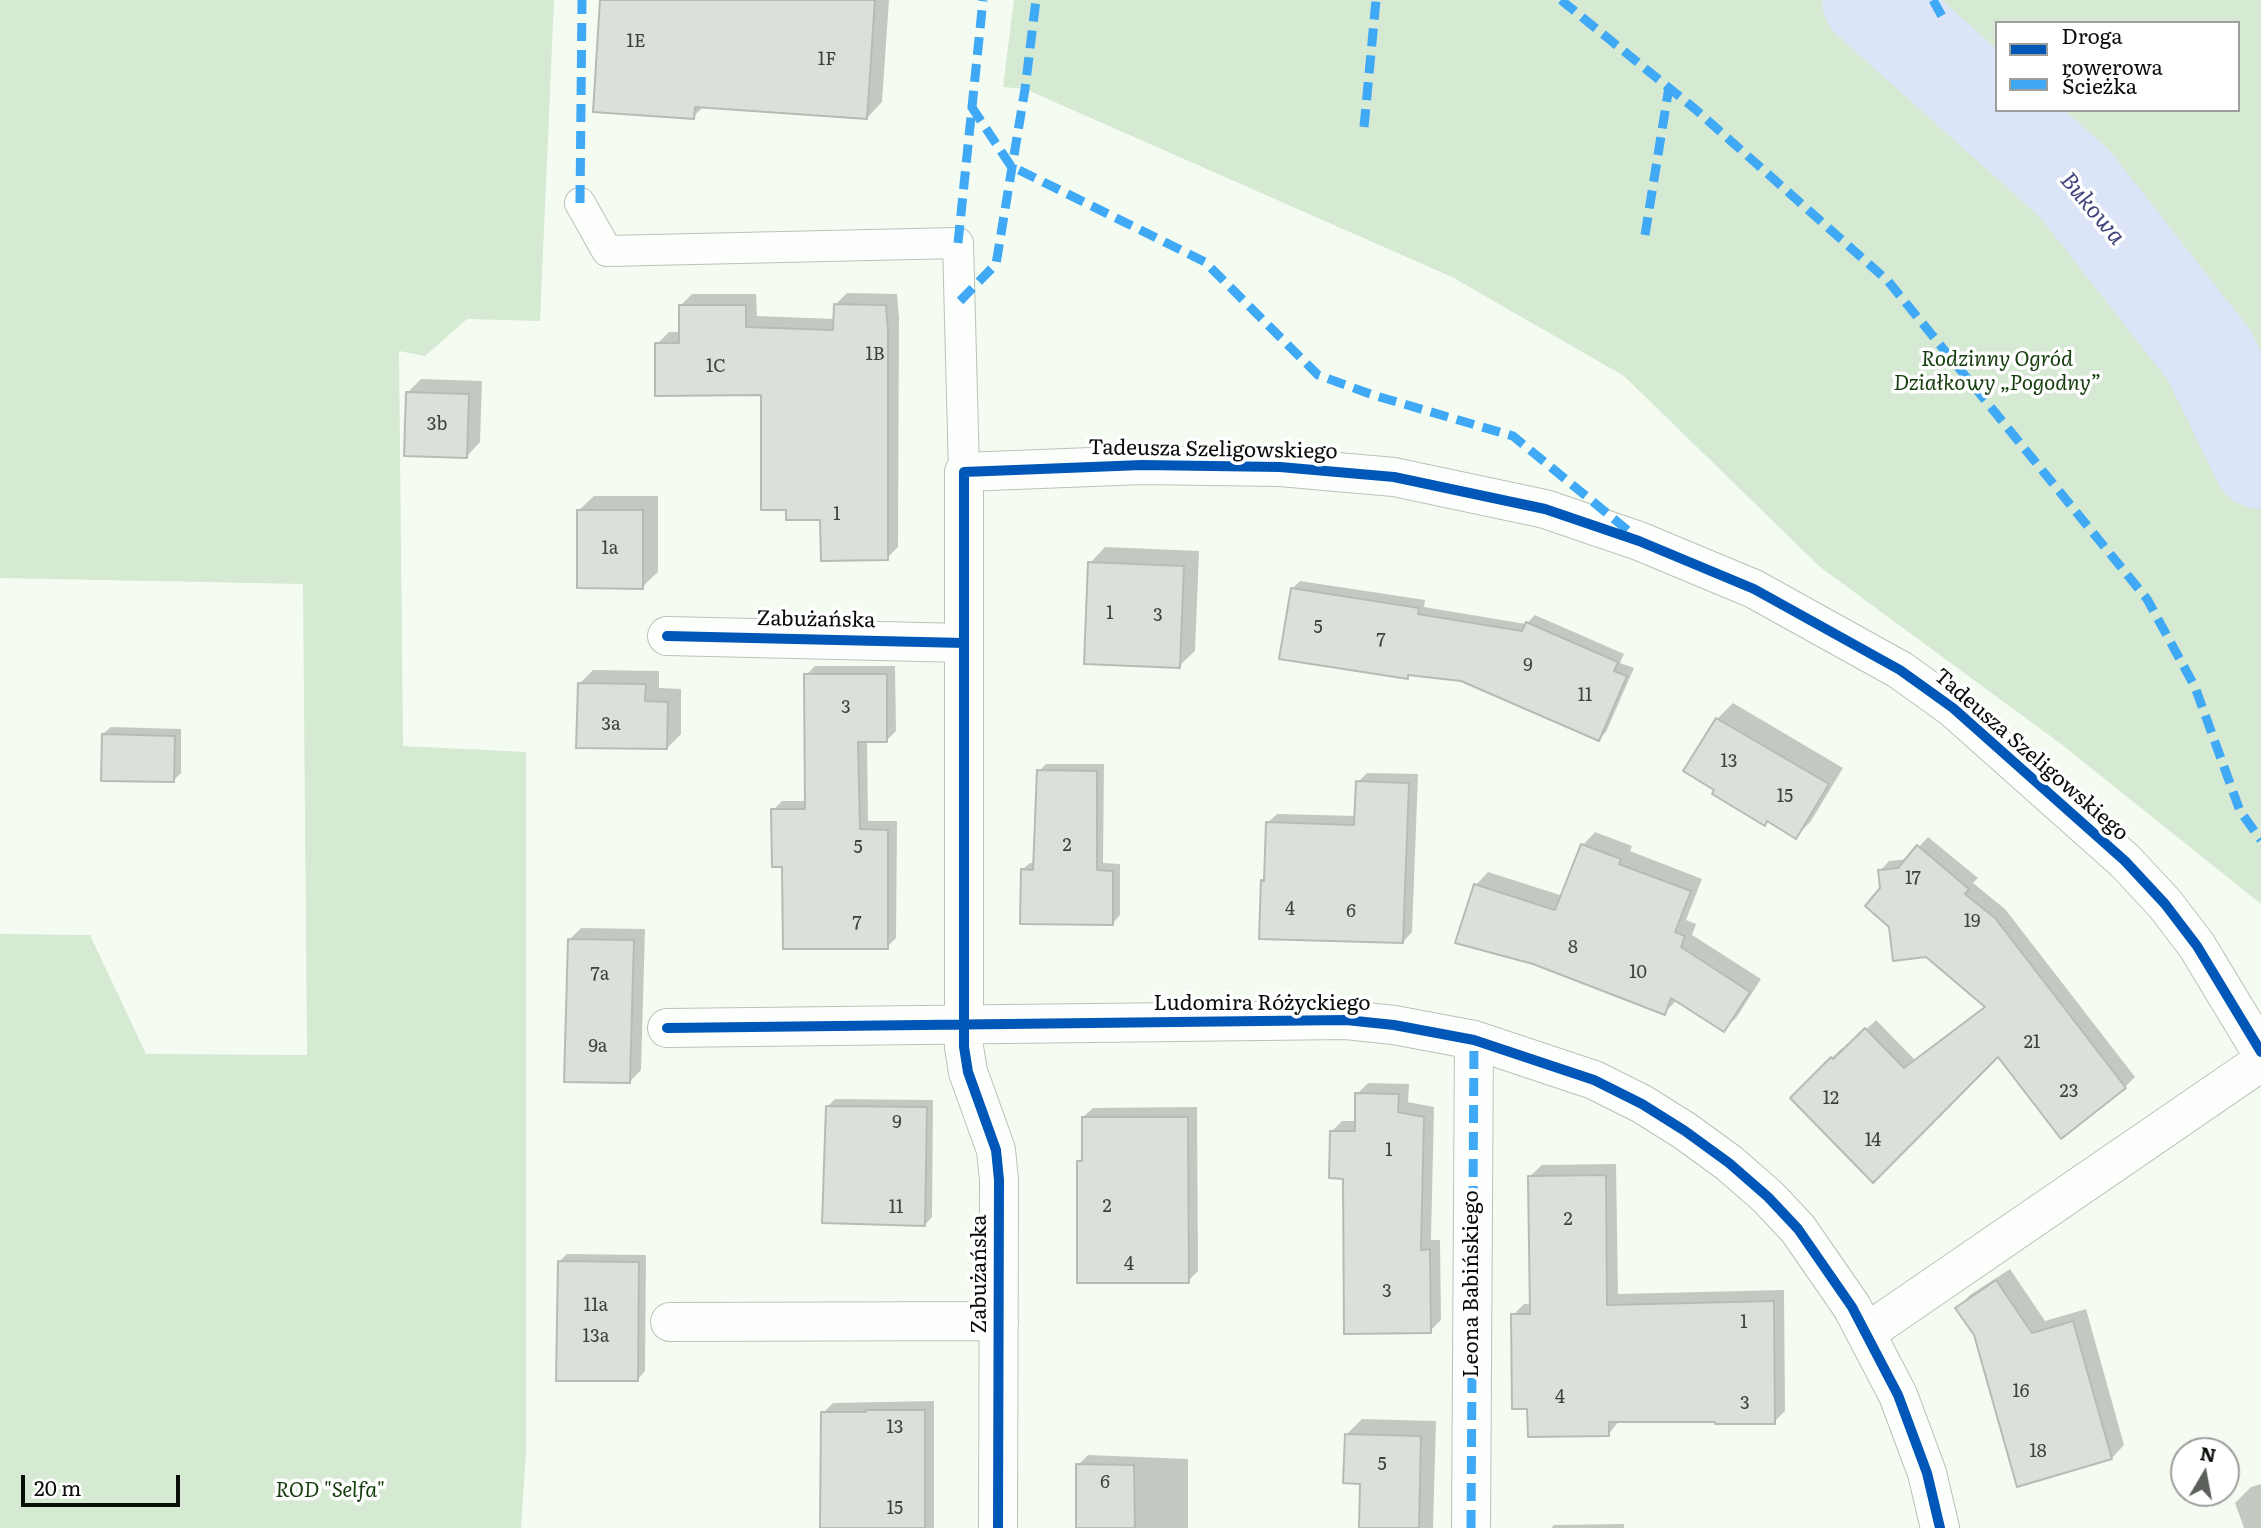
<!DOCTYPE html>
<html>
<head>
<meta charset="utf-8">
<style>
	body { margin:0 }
	#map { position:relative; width:2261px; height:1528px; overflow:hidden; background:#f4fcf2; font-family:Literata,serif }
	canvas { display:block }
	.legend { position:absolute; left:1995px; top:21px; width:245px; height:91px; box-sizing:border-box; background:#fff; border:2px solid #9d9f9c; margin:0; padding:9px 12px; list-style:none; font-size:21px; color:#090e08 }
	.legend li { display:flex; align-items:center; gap:14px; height:35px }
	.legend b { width:35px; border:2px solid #9d9f9c }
	.north { position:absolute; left:2170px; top:1437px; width:70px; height:70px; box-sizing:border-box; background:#fff; border:2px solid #9d9f9c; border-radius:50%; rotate:10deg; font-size:19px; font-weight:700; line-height:28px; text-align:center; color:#090e08 }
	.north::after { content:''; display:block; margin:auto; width:24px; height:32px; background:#5b615a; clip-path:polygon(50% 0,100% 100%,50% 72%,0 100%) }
	.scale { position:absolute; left:21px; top:1475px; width:159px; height:32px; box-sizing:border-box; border:4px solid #090e08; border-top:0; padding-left:9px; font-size:21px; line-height:24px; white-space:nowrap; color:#090e08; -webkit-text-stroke:5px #fff; paint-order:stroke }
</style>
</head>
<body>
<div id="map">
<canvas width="2261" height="1528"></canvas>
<ul class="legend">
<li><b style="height:9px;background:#0057b8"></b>Droga rowerowa</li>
<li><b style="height:9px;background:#3fa9f5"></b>Ścieżka</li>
</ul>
<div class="north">N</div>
<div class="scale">20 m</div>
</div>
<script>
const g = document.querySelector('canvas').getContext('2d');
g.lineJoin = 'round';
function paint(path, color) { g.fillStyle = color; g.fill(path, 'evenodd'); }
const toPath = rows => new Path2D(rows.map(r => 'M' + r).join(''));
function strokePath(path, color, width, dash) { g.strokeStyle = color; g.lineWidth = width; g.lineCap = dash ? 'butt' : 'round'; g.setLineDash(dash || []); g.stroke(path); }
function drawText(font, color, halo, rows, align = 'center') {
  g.font = font + ' Literata,serif'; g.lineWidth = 7; g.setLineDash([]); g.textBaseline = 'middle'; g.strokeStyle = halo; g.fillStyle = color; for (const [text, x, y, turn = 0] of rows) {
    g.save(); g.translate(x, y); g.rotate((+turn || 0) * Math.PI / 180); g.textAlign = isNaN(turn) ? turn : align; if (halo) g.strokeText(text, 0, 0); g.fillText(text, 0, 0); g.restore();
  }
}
paint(toPath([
	[0,0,554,0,540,321,467,319,425,356,399,351,403,746,526,752,526,1452,521,1528,0,1528,0,934,90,935,146,1054,307,1055,303,584,0,578],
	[1014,0,2261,0,2261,904,2061,744,1820,567,1624,376,1452,277,1025,89,1003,87],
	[1997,23,2238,23,2238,110,1997,110]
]), '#d6e9d2');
paint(toPath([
	[602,0,889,0,882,102,867,118,704,106,693,117],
	[847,293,897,294,899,318,898,547,887,558,822,518,763,393,657,344,669,332,681,332,681,305,692,294,756,294,757,316,835,319,835,305],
	[421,379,482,381,480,442,467,456,407,393],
	[594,496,658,496,658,572,642,587,578,511],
	[1105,547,1199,551,1195,651,1179,666,1090,563],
	[1300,581,1425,600,1424,607,1526,624,1535,615,1624,654,1620,663,1634,668,1606,732,1599,739,1462,680,1411,674,1407,677,1292,589],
	[815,666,895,666,896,731,887,740,867,740,868,821,897,821,896,938,887,947,784,865,773,810,782,801,807,801,806,675],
	[593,670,659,671,659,688,681,689,681,734,667,748,579,684],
	[1733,703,1843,768,1811,821,1796,837,1768,820,1765,823,1717,719],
	[111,727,181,729,181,773,173,781,103,734],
	[1046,764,1104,764,1103,863,1120,864,1120,915,1113,923,1022,870,1030,863,1035,863,1039,771],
	[1367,773,1418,774,1412,932,1403,942,1263,881,1266,878,1267,823,1277,814,1357,816,1358,782],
	[1595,832,1632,846,1630,851,1702,879,1686,920,1696,924,1692,935,1761,979,1736,1018,1723,1030,1677,1000,1664,1013,1534,962,1457,942,1476,885,1488,872,1563,896,1583,845],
	[1928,837,1978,878,1973,883,2005,909,2135,1077,2125,1087,1999,1054,1792,1098,1842,1048,1844,1051,1876,1020,1915,1060,1986,1005,1891,926,1880,871,1889,861,1908,859],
	[581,928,645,929,641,1070,630,1081,570,939],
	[1368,1083,1409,1084,1408,1102,1434,1107,1431,1240,1440,1240,1441,1320,1430,1331,1345,1177,1332,1131,1342,1121,1357,1121,1357,1094],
	[835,1099,933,1100,932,1217,925,1225,828,1106],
	[1197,1107,1198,1271,1188,1281,1078,1162,1084,1156,1083,1117,1093,1108],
	[1616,1164,1618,1294,1784,1290,1785,1411,1774,1422,1717,1420,1619,1421,1608,1435,1529,1407,1513,1315,1524,1304,1532,1304,1530,1176,1542,1165],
	[567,1254,646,1255,645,1371,638,1379,559,1262],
	[2010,1269,2045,1321,2086,1309,2124,1445,2112,1458,1975,1335,1958,1308,1970,1295],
	[934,1401,934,1528,822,1528,823,1413,833,1403],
	[1362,1419,1436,1421,1433,1528,1361,1528,1362,1482,1346,1435],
	[1088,1455,1188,1459,1188,1528,1078,1528,1078,1465],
	[2261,1484,2261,1528,2244,1528,2235,1503,2251,1487],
	[1624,1524,1624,1528,1551,1528,1554,1525]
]), '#0003');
strokePath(toPath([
	[1870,0,2075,184,2209,355,2261,461]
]), '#dce4f8', 96);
const building = toPath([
	[600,0,875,0,867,119,695,107,694,119,593,112,600,0],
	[834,304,886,305,888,331,888,560,821,561,820,520,786,520,786,510,761,510,761,395,655,396,655,343,679,343,679,305,746,305,746,327,833,330,834,304],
	[406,392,469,394,467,458,404,456,406,392],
	[577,510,643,510,643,589,577,588,577,510],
	[1088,562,1184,566,1180,668,1084,664,1088,562],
	[1291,588,1419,608,1418,614,1522,631,1526,622,1618,662,1614,671,1627,676,1599,741,1461,681,1408,675,1408,679,1279,659,1291,588],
	[804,674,887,674,887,742,858,742,860,829,888,830,888,949,783,949,782,867,772,867,771,809,805,809,804,674],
	[578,683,646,684,645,701,668,702,667,749,576,748,578,683],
	[1716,718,1829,784,1796,839,1767,821,1765,826,1712,794,1714,790,1683,771,1716,718],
	[102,734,175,736,174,782,101,781,102,734],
	[1037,770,1097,771,1097,870,1113,871,1113,925,1020,924,1021,869,1033,870,1037,770],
	[1356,781,1409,783,1403,943,1259,939,1261,880,1264,881,1266,822,1354,825,1356,781],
	[1581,844,1621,859,1619,864,1691,891,1675,932,1685,936,1681,947,1750,992,1724,1032,1671,998,1665,1015,1533,964,1455,943,1474,884,1555,910,1581,844],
	[1917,845,1969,889,1965,894,1995,918,2126,1088,2061,1139,1998,1057,1873,1183,1790,1098,1831,1057,1833,1059,1865,1028,1904,1068,1985,1007,1926,957,1893,961,1889,927,1865,906,1880,888,1878,870,1898,868,1917,845],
	[568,939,634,940,630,1083,564,1082,568,939],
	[1355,1093,1399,1094,1398,1112,1424,1117,1421,1250,1430,1249,1431,1333,1344,1334,1343,1179,1329,1178,1330,1131,1355,1131,1355,1093],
	[826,1106,927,1107,925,1226,822,1223,826,1106],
	[1082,1117,1188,1117,1189,1283,1077,1283,1077,1161,1082,1161,1082,1117],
	[1606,1175,1607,1305,1774,1301,1775,1424,1715,1424,1715,1422,1609,1422,1609,1436,1528,1437,1527,1409,1512,1409,1511,1314,1530,1314,1528,1176,1606,1175],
	[558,1261,639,1262,638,1381,556,1381,558,1261],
	[1996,1280,2032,1333,2073,1321,2112,1459,2017,1487,1974,1335,1955,1308,1996,1280],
	[866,1410,925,1410,925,1528,820,1528,821,1412,866,1412,866,1410],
	[1345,1434,1421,1436,1419,1528,1359,1528,1360,1484,1343,1483,1345,1434],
	[1076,1464,1134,1465,1135,1528,1076,1528,1076,1464]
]);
paint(building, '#dbe1d9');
strokePath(building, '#b6bcb5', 2);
const service = toPath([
	[580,203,607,251,958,243,964,472]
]);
const minor = toPath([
	[667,636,964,643],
	[667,1028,1346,1020,1394,1025,1474,1040,1594,1080,1642,1104,1685,1131,1729,1163,1768,1197,1798,1229,1852,1307,1898,1395,1927,1473,1940,1528],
	[670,1322,999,1321],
	[1866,1333,2261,1062],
	[998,1528,999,1180,996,1150,968,1072,964,1047,964,472,1142,465,1280,467,1394,477,1545,509,1639,541,1754,589,1900,670,1953,708,2125,861,2165,904,2197,946,2261,1052],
	[1471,1528,1474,1040]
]);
strokePath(service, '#bbc1b9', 32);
strokePath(minor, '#bbc1b9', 40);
strokePath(service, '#fdfffd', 30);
strokePath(minor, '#fdfffd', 38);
strokePath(toPath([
	[1561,0,1695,109,1888,281,2147,599,2195,687,2240,811,2261,840],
	[1933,0,1944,20],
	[971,106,1011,166,1205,262,1318,375,1373,395,1513,436,1631,533],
	[1364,127,1376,0],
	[580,203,582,0],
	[1645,235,1669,87],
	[958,243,983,0],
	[960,301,996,264,1025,89,1036,0],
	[1471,1528,1474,1040]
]), '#3fa9f5', 9, [18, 9]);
strokePath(toPath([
	[667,636,964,643],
	[667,1028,1346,1020,1394,1025,1474,1040,1594,1080,1642,1104,1685,1131,1729,1163,1768,1197,1798,1229,1852,1307,1898,1395,1927,1473,1940,1528],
	[998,1528,999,1180,996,1150,968,1072,964,1047,964,472,1142,465,1280,467,1394,477,1545,509,1639,541,1754,589,1900,670,1953,708,2125,861,2165,904,2197,946,2261,1052]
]), '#0057b8', 10);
drawText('18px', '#3e433c', null, [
	["1E",636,42],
	["1F",827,60],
	["1B",875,355],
	["1C",716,367],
	["3b",437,425],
	["1",837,515],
	["1a",610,549],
	["1",1110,614],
	["3",1158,616],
	["5",1318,628],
	["7",1381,641],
	["9",1528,666],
	["11",1585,696],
	["3",846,708],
	["3a",611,725],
	["13",1729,762],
	["15",1785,797],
	["2",1067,846],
	["5",858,848],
	["17",1913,879],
	["4",1290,910],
	["6",1351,912],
	["19",1972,922],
	["7",857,924],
	["8",1573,948],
	["10",1638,973],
	["7a",600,975],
	["21",2032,1043],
	["9a",598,1047],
	["23",2069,1092],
	["12",1831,1099],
	["9",897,1123],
	["14",1873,1141],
	["1",1389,1151],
	["2",1107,1207],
	["11",896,1208],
	["2",1568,1220],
	["4",1129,1265],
	["3",1387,1292],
	["11a",596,1306],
	["1",1744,1323],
	["13a",596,1337],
	["16",2021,1392],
	["4",1560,1398],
	["3",1745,1404],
	["13",895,1428],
	["18",2038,1452],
	["5",1382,1465],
	["6",1105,1483],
	["15",895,1509]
]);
drawText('italic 21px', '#163d0d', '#fff', [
	["Rodzinny Ogród",1997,360],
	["Działkowy „Pogodny”",1997,384],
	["ROD \"Selfa\"",330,1491]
]);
drawText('21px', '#090e08', '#fff', [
	["Tadeusza Szeligowskiego",1213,450,1],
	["Zabużańska",816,620,1],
	["Tadeusza Szeligowskiego",2031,755,41],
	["Ludomira Różyckiego",1262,1004],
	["Zabużańska",980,1274,-90],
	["Leona Babińskiego",1472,1284,-90]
]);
drawText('italic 23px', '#40467b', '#fff', [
	["Bukowa",2092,209,50]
]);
</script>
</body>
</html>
